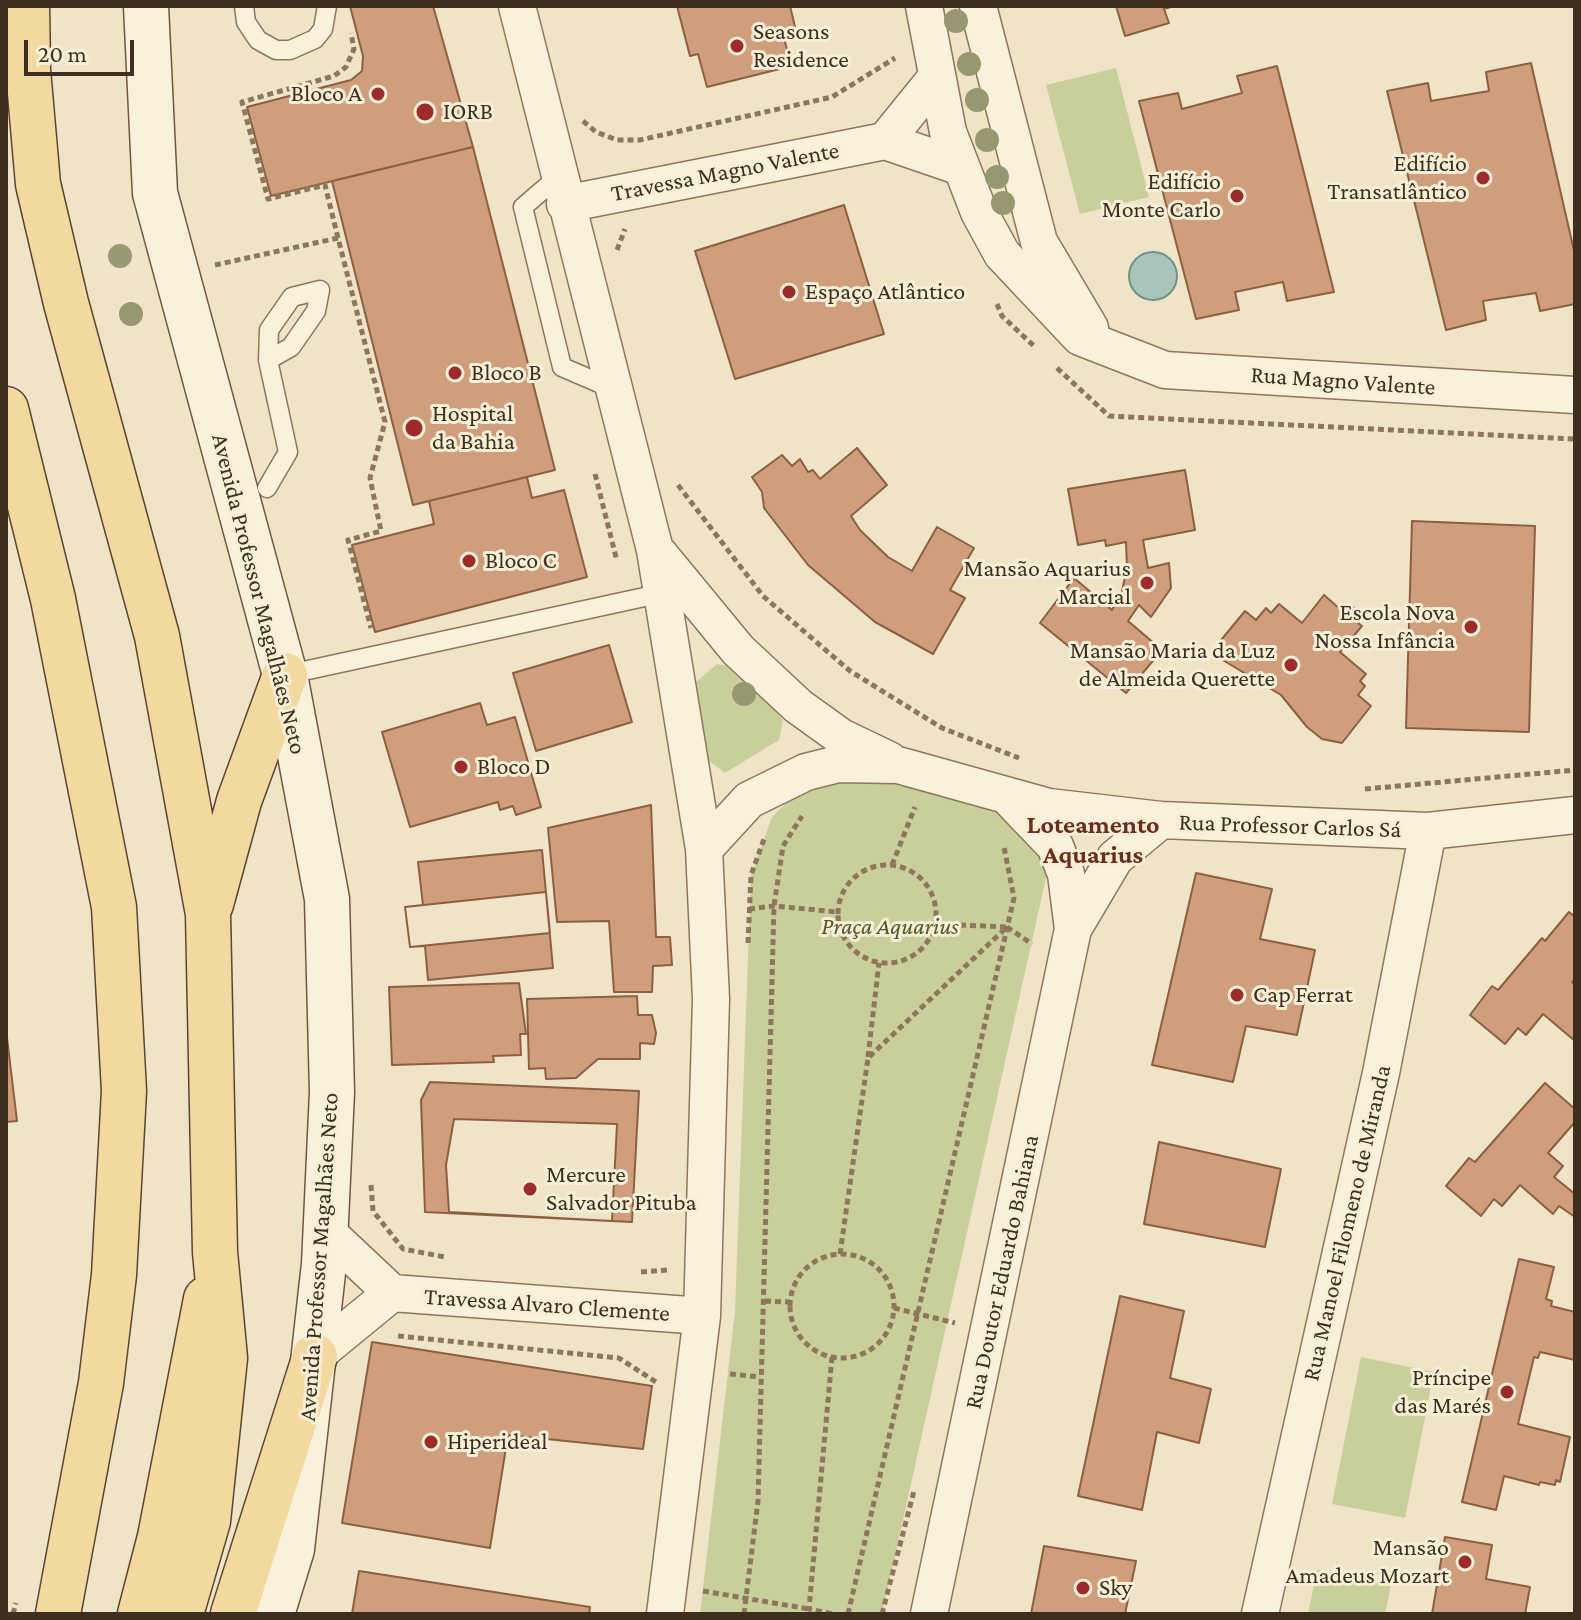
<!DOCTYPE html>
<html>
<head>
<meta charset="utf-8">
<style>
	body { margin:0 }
	#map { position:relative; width:1581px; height:1620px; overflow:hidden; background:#f0e4c8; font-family:"Crimson Pro",serif }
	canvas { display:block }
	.frame { position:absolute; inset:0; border:8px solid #3d2e20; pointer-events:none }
	.scale { position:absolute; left:24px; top:40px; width:110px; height:36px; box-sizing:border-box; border:4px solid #3d2e20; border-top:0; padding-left:10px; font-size:24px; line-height:28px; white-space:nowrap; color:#3d2e20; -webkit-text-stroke:6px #f7eed8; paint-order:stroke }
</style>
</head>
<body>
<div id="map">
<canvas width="1581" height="1620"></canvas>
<div class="frame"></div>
<div class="scale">20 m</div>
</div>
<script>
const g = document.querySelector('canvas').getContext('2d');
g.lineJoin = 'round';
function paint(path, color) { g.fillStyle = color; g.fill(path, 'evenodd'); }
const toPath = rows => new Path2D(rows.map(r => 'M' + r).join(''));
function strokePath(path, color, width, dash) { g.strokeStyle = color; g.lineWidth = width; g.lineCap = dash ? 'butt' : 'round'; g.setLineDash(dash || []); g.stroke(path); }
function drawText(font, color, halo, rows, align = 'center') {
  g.font = font + ' "Crimson Pro",serif'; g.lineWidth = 6; g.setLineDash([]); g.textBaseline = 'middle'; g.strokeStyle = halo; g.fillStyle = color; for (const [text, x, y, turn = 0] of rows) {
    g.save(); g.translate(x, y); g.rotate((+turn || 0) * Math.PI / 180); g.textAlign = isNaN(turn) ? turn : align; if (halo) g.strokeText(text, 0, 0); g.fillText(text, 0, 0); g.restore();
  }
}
paint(toPath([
	[1116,68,1149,197,1080,214,1046,85],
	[717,664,737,668,783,720,779,740,725,773,702,756,690,687],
	[843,776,923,788,1020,814,1050,860,882,1614,700,1614,735,1311,751,875,772,817,800,790],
	[1361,1357,1434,1372,1405,1518,1332,1504],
	[1317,1570,1391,1585,1385,1614,1308,1614]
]), '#c9cf9b');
const water = toPath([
	'1129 276a24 24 0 1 1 48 0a24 24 0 1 1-48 0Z'
]);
paint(water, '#a9c4bc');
strokePath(water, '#6f938a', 2);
const building = toPath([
	[350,6,433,6,473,147,271,196,247,107,351,80,362,71,363,56,350,6],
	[677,6,790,6,797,35,784,39,792,66,707,87,698,54,690,56,677,6],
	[1116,6,1174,6,1164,9,1169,23,1125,36,1116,6],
	[1531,63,1575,255,1575,304,1540,311,1536,293,1483,301,1486,320,1446,330,1387,91,1428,83,1431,101,1489,91,1486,72,1531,63],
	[1277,66,1334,292,1287,301,1283,282,1235,292,1239,310,1196,319,1139,101,1178,93,1182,109,1242,93,1237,76,1277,66],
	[473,147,555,470,413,505,332,181,473,147],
	[844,205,884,334,735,379,695,251,844,205],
	[857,448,887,485,851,516,860,530,888,557,912,571,937,527,974,548,950,590,965,598,933,654,875,622,808,565,764,508,762,492,752,477,782,455,792,466,800,459,808,472,813,470,820,479,857,448],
	[1185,470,1195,530,1143,540,1148,568,1169,563,1171,588,1151,617,1139,605,1128,621,1162,650,1126,693,1040,623,1074,578,1112,610,1122,591,1127,568,1126,542,1106,546,1105,540,1078,545,1068,489,1185,470],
	[527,477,532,498,564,490,587,577,375,632,352,545,434,524,429,501,527,477],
	[1412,521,1535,526,1529,732,1406,728,1412,521],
	[1324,595,1341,610,1351,604,1362,618,1358,623,1362,626,1340,652,1366,674,1360,681,1365,686,1358,695,1371,706,1342,743,1322,739,1307,727,1281,695,1221,659,1226,653,1217,645,1245,611,1256,620,1266,608,1271,613,1279,604,1302,623,1324,595],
	[609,645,632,722,536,751,513,673,609,645],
	[480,703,487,725,515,717,541,807,516,815,513,806,500,810,498,802,410,827,382,732,480,703],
	[651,805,656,937,670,937,672,965,653,966,652,992,614,992,609,921,557,922,548,828,651,805],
	[542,850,553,968,428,980,425,946,410,947,405,907,423,905,418,862,542,850],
	[1196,873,1272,889,1260,939,1315,950,1297,1035,1246,1026,1233,1082,1152,1065,1196,873],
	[546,892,550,933,410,947,405,907,546,892],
	[1569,912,1575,917,1575,978,1572,982,1575,985,1575,1041,1543,1014,1526,1035,1518,1028,1505,1044,1470,1015,1492,986,1498,990,1542,938,1545,941,1569,912],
	[519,983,526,1034,520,1034,521,1055,493,1056,494,1062,392,1065,389,987,519,983],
	[637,996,638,1015,652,1015,656,1033,654,1044,640,1043,640,1059,598,1059,576,1078,546,1079,545,1068,529,1069,527,999,637,996],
	[6,1029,17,1121,6,1122,6,1029],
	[430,1082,639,1091,632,1222,425,1212,421,1100,430,1082],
	[1545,1083,1575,1109,1575,1122,1548,1153,1563,1166,1554,1177,1575,1194,1575,1217,1559,1206,1553,1214,1520,1185,1502,1206,1494,1199,1481,1216,1446,1186,1469,1158,1475,1162,1545,1083],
	[454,1119,617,1124,612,1221,449,1212,446,1165,454,1119],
	[1159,1142,1281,1169,1265,1247,1144,1224,1159,1142],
	[1519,1259,1554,1267,1546,1299,1552,1301,1551,1306,1575,1312,1575,1360,1540,1352,1538,1358,1534,1357,1518,1424,1570,1437,1560,1482,1556,1480,1555,1485,1540,1482,1539,1485,1504,1476,1496,1510,1462,1502,1519,1259],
	[1120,1296,1184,1311,1170,1378,1211,1389,1199,1443,1157,1432,1142,1510,1078,1496,1120,1296],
	[372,1342,652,1386,643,1449,508,1435,490,1548,342,1523,372,1342],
	[1445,1537,1492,1545,1486,1579,1530,1587,1525,1614,1432,1614,1445,1537],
	[1044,1546,1136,1561,1125,1614,1031,1614,1044,1546],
	[359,1571,590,1607,589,1614,352,1614,359,1571]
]);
paint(building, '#cf9f7d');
strokePath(building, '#8d5f41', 2);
const lane = toPath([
	[244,6,246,22,258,40,276,50,290,50,315,39,323,29,327,6],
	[558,177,523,207,562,367,613,389],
	[267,488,288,452,268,360,269,330,292,297,320,290,316,311,291,347,268,360],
	[285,675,663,593]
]);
const street = toPath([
	[517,6,655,550,704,849,711,999,702,1316,665,1614],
	[924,6,948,132,979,212,1002,254,1080,337,1165,370,1575,395],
	[978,6,1039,242,1090,328],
	[885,141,936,78],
	[565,204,885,141,958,166],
	[659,554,738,650,798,706,841,737,889,760],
	[1010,799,1055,846,1066,874,1073,929],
	[704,849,749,800,806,772,838,764,898,765,1049,807,1161,820,1428,831,1575,815],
	[325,1230,392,1293,702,1316],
	[315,1356,392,1293],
	[929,1614,1073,929,1115,858,1161,820],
	[1260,1614,1381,1073,1428,831]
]);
const secondary = toPath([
	[146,6,155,193,285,675,327,899,332,1092,324,1264,292,1549,272,1614]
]);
const primary = toPath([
	[27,6,28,70,38,184,66,303,157,636,208,914,215,1252,225,1358,208,1521,181,1614],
	[6,409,53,599,114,907,124,1091,114,1275,101,1383,58,1614],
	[211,904,239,801,285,675],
	[140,1614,160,1537,206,1299],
	[233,1614,315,1356]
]);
strokePath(lane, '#8d765c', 21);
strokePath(street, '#8d765c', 39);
strokePath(secondary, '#6f573f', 47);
strokePath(primary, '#5b4430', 47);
strokePath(toPath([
	[583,121,596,132,617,140,640,140,832,97,895,58],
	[338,238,325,185,268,199,242,102,334,76,346,67,354,49,351,33],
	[617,250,625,229],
	[215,265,338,238,385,422,370,478,381,531,348,540,371,628],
	[997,304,1002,316,1035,347],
	[1057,368,1109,416,1575,439],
	[595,474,617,561],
	[678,485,763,596,850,671,942,728,1019,758],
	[1365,789,1575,770],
	'838 914a49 49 0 1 1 98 0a49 49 0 1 1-98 0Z',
	[892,865,915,807],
	[749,909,774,906,838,912],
	[1007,927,1032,944],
	[748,943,751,875,764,839],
	[868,1057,879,963],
	[371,1185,373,1211,403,1249,445,1257],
	[840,1254,868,1058,1007,927,936,924],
	'790 1306a52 52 0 1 1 104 0a52 52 0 1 1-104 0Z',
	[641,1272,667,1270],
	[765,1301,790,1302],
	[894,1308,955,1323],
	[398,1336,619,1358,659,1384],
	[832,1357,809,1609,833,1614],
	[730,1374,760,1377],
	[703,1591,809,1609],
	[13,1614,16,1603],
	[744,1614,758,1501,774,906,783,846,802,816],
	[848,1614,1014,898,1004,847],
	[882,1614,914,1491]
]), '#8d765c', 5, [6, 4]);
strokePath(lane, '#faf1dc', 18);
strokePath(street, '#faf1dc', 36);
strokePath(secondary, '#faf1dc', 44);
strokePath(primary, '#f3d9a0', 44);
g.fillStyle = '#96986f';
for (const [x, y] of [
	[956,21],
	[969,64],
	[977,100],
	[987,140],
	[997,177],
	[1003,203],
	[120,256],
	[131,314],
	[744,694]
]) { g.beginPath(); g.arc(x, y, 12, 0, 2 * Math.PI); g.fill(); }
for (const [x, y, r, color] of [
	[737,46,8,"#9e2a2b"],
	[378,94,8,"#9e2a2b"],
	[425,112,10,"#9e2a2b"],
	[1483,178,8,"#9e2a2b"],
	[1237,196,8,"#9e2a2b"],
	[789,292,8,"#9e2a2b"],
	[455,373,8,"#9e2a2b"],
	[414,428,10,"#9e2a2b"],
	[469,561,8,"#9e2a2b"],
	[1147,583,8,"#9e2a2b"],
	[1471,627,8,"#9e2a2b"],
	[1291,665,8,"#9e2a2b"],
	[461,767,8,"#9e2a2b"],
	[1237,995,8,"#9e2a2b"],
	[530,1189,8,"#9e2a2b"],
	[1507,1392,8,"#9e2a2b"],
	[431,1442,8,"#9e2a2b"],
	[1465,1562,8,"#9e2a2b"],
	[1083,1588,8,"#9e2a2b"]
]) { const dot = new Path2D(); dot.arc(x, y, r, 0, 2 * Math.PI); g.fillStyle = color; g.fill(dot); strokePath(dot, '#f7eed8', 3); }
drawText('24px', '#3d2e20', '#f7eed8', [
	["Seasons",753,32],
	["Residence",753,60],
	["Bloco A",362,94,"right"],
	["IORB",443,112],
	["Edifício",1467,164,"right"],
	["Transatlântico",1467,192,"right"],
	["Edifício",1221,182,"right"],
	["Monte Carlo",1221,210,"right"],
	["Espaço Atlântico",805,292],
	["Bloco B",471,373],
	["Hospital",432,414],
	["da Bahia",432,442],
	["Bloco C",485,561],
	["Mansão Aquarius",1131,569,"right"],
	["Marcial",1131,597,"right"],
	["Escola Nova",1455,613,"right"],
	["Nossa Infância",1455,641,"right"],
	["Mansão Maria da Luz",1275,651,"right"],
	["de Almeida Querette",1275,679,"right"],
	["Bloco D",477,767],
	["Cap Ferrat",1253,995],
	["Mercure",546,1175],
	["Salvador Pituba",546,1203],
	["Príncipe",1491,1378,"right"],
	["das Marés",1491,1406,"right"],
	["Hiperideal",447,1442],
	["Mansão",1449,1548,"right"],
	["Amadeus Mozart",1449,1576,"right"],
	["Sky",1099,1588]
], 'left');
drawText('24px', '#3d2e20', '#f7eed8', [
	["Travessa Magno Valente",725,172,-11],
	["Rua Magno Valente",1343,381,4],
	["Avenida Professor Magalhães Neto",259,594,76],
	["Rua Professor Carlos Sá",1290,826,2],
	["Rua Manoel Filomeno de Miranda",1347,1223,-77],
	["Avenida Professor Magalhães Neto",319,1257,-86],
	["Rua Doutor Eduardo Bahiana",1002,1272,-78],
	["Travessa Alvaro Clemente",547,1305,4]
]);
drawText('italic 24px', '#4d5a26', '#f7eed8', [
	["Praça Aquarius",890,927]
]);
drawText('bold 26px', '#6b2e1e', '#f7eed8', [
	["Loteamento",1093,825],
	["Aquarius",1093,855]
]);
</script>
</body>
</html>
